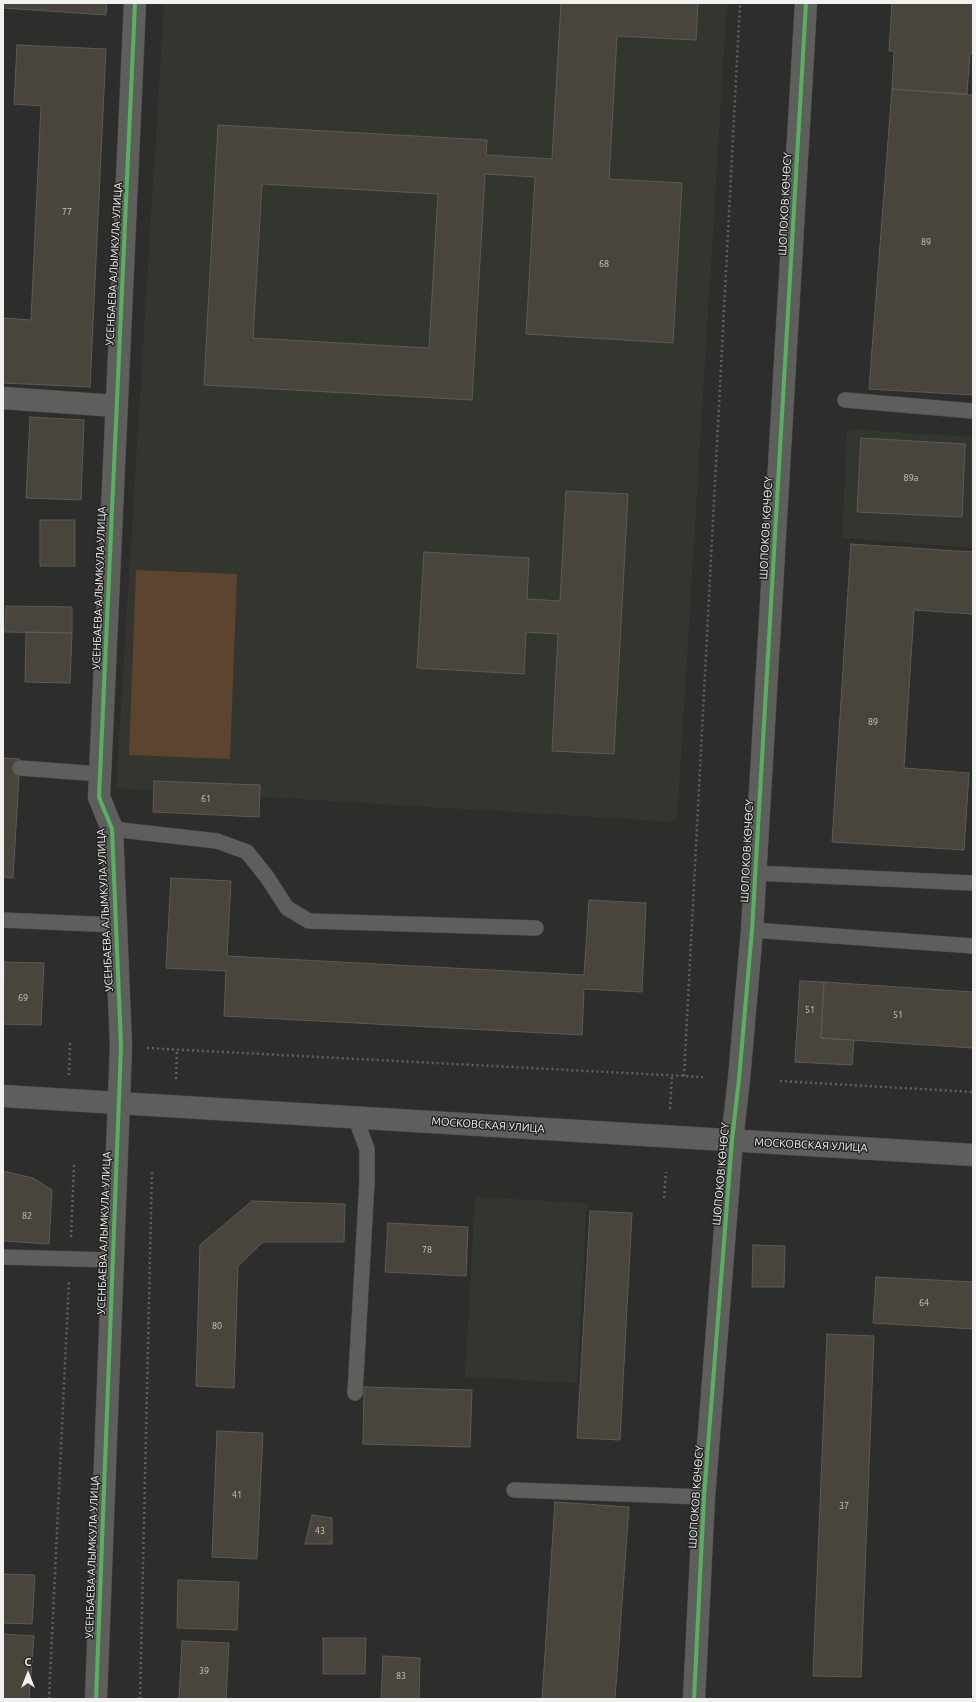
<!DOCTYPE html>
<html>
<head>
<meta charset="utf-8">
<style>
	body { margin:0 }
	#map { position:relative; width:976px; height:1702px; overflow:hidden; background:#2d2d2c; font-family:Ubuntu,sans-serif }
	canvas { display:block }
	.frame { position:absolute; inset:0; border:4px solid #f1f2f0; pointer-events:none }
	.north { position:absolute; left:8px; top:1654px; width:40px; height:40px; -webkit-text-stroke:3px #232421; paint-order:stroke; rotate:0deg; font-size:11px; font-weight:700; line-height:16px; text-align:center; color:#f1f2f0 }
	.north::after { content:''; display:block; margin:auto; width:14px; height:18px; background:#f1f2f0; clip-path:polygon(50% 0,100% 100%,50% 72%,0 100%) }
</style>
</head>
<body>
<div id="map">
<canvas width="976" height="1702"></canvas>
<div class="frame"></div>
<div class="north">С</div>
</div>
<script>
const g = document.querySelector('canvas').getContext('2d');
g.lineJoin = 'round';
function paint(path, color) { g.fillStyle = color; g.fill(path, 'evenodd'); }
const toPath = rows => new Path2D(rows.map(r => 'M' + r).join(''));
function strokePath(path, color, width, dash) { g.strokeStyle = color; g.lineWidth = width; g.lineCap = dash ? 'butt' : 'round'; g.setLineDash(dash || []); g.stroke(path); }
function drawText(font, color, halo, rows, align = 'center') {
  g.font = font + ' Ubuntu,sans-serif'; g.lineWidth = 3; g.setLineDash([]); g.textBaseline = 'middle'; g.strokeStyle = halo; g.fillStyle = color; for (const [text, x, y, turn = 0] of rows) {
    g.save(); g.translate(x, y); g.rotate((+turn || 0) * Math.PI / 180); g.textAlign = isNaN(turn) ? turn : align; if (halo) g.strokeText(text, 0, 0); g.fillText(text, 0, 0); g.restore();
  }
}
paint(toPath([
	[164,3,727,3,677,822,116,788],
	[847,429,973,437,973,548,842,538],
	[475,1197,587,1203,577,1383,465,1377]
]), '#33362e');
paint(toPath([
	[136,570,237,574,230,759,129,755]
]), '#5d442f');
const building = toPath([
	[3,3,107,3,106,15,3,8,3,3],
	[561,3,698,3,696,40,617,36,609,179,682,183,673,343,526,334,535,177,485,174,472,400,204,385,218,125,487,140,486,155,552,159,561,3],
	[262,184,438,194,429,348,253,338,262,184],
	[892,3,973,3,973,53,970,53,967,94,892,89,894,51,889,51,892,3],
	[17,45,106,49,90,387,3,383,3,318,31,320,41,106,14,104,17,45],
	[892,89,973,95,973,395,869,389,892,89],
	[30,417,84,420,81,500,26,498,30,417],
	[861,438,965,444,962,517,857,512,861,438],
	[566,491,628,494,614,754,552,751,558,634,526,632,524,674,417,668,424,552,529,558,527,599,560,601,566,491],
	[40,520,75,520,75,566,40,566,40,520],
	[851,544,973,552,973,614,914,610,904,768,969,773,964,850,832,842,851,544],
	[6,606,72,607,72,633,5,632,6,606],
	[26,632,72,633,70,683,25,682,26,632],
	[3,758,20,759,13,878,3,877,3,758],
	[154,781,260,785,259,817,153,812,154,781],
	[171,878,231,881,227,956,584,975,589,900,646,903,642,992,584,989,582,1035,224,1016,226,971,166,968,171,878],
	[4,962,44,963,41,1025,3,1024,4,962],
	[800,981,824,982,821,1038,854,1040,852,1065,795,1062,800,981],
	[824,982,973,992,973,1048,821,1038,824,982],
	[3,1171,33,1178,52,1190,49,1244,3,1241,3,1171],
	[252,1201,345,1204,344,1242,263,1242,238,1266,234,1388,196,1386,200,1245,252,1201],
	[590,1211,632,1213,620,1440,577,1438,590,1211],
	[388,1223,468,1227,466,1276,385,1272,388,1223],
	[753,1245,785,1246,784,1287,752,1287,753,1245],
	[876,1277,973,1282,973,1329,873,1323,876,1277],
	[827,1334,874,1336,861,1677,813,1676,827,1334],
	[364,1387,472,1390,470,1447,363,1444,364,1387],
	[217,1431,263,1433,257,1559,212,1557,217,1431],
	[555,1502,629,1507,615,1699,542,1699,555,1502],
	[312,1515,332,1518,332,1544,305,1544,312,1515],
	[3,1574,35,1575,32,1624,3,1623,3,1574],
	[178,1580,239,1582,237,1630,177,1628,178,1580],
	[3,1634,34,1636,29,1699,3,1699,3,1634],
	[323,1638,366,1638,365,1674,323,1674,323,1638],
	[182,1641,229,1643,226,1699,179,1699,182,1641],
	[383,1656,420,1658,419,1699,381,1699,383,1656]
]);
paint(building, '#49453c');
strokePath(building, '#5b5b5a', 1);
const service = toPath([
	[845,400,973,411],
	[20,768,100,774],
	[112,829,217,841,247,852,267,877,287,908,309,921,536,928],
	[755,873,973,883],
	[3,920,115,925],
	[752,930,973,946],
	[355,1117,367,1149,367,1181,355,1393],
	[3,1257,112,1260],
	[514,1490,704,1497]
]);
const minor = toPath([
	[3,398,116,406],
	[96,1699,121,1046,112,829,99,797,135,3]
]);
const tertiary = toPath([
	[694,1699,704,1497,732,1140,739,1079,752,930,806,3]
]);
const secondary = toPath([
	[3,1096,973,1155]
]);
strokePath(service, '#4a4a49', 16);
strokePath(minor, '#4a4a49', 23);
strokePath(tertiary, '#4a4a49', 23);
strokePath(secondary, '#4a4a49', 23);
strokePath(toPath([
	[147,1048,703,1077],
	[69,1075,70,1043],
	[684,1076,740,3],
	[176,1079,177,1049],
	[780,1081,973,1092],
	[670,1109,672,1076],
	[664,1198,666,1172],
	[71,1237,74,1165],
	[49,1699,69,1280],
	[140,1699,152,1169]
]), '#5f605f', 2.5, [2, 3]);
strokePath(service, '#5e5f5d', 15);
strokePath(minor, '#5e5f5d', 22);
strokePath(tertiary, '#5e5f5d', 22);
strokePath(secondary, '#5e5f5d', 22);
strokePath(toPath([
	[96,1699,121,1046,112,829,99,797,135,3],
	[694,1699,704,1497,732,1140,739,1079,752,930,806,3]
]), '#56b35d', 4);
drawText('9px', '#c7c7c3', null, [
	["77",67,212],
	["89",926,242],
	["68",604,264],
	["89a",911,478],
	["89",873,722],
	["61",206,799],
	["69",23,998],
	["51",810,1010],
	["51",898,1015],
	["82",27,1216],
	["78",427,1250],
	["64",924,1303],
	["80",217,1326],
	["41",237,1495],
	["37",844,1506],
	["43",320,1531],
	["39",204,1671],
	["83",401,1676]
]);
drawText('11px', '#f1f2f0', '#232421', [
	["ШОПОКОВ КӨЧӨСҮ",785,204,-87],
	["УСЕНБАЕВА АЛЫМКУЛА УЛИЦА",114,264,-87],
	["ШОПОКОВ КӨЧӨСҮ",766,528,-87],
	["УСЕНБАЕВА АЛЫМКУЛА УЛИЦА",99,588,-88],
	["ШОПОКОВ КӨЧӨСҮ",747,851,-87],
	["УСЕНБАЕВА АЛЫМКУЛА УЛИЦА",105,910,-93],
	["МОСКОВСКАЯ УЛИЦА",488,1125,4],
	["МОСКОВСКАЯ УЛИЦА",811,1145,3],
	["ШОПОКОВ КӨЧӨСҮ",721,1174,-85],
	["УСЕНБАЕВА АЛЫМКУЛА УЛИЦА",104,1233,-88],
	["ШОПОКОВ КӨЧӨСҮ",696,1497,-86],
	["УСЕНБАЕВА АЛЫМКУЛА УЛИЦА",92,1557,-88]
]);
</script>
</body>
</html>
